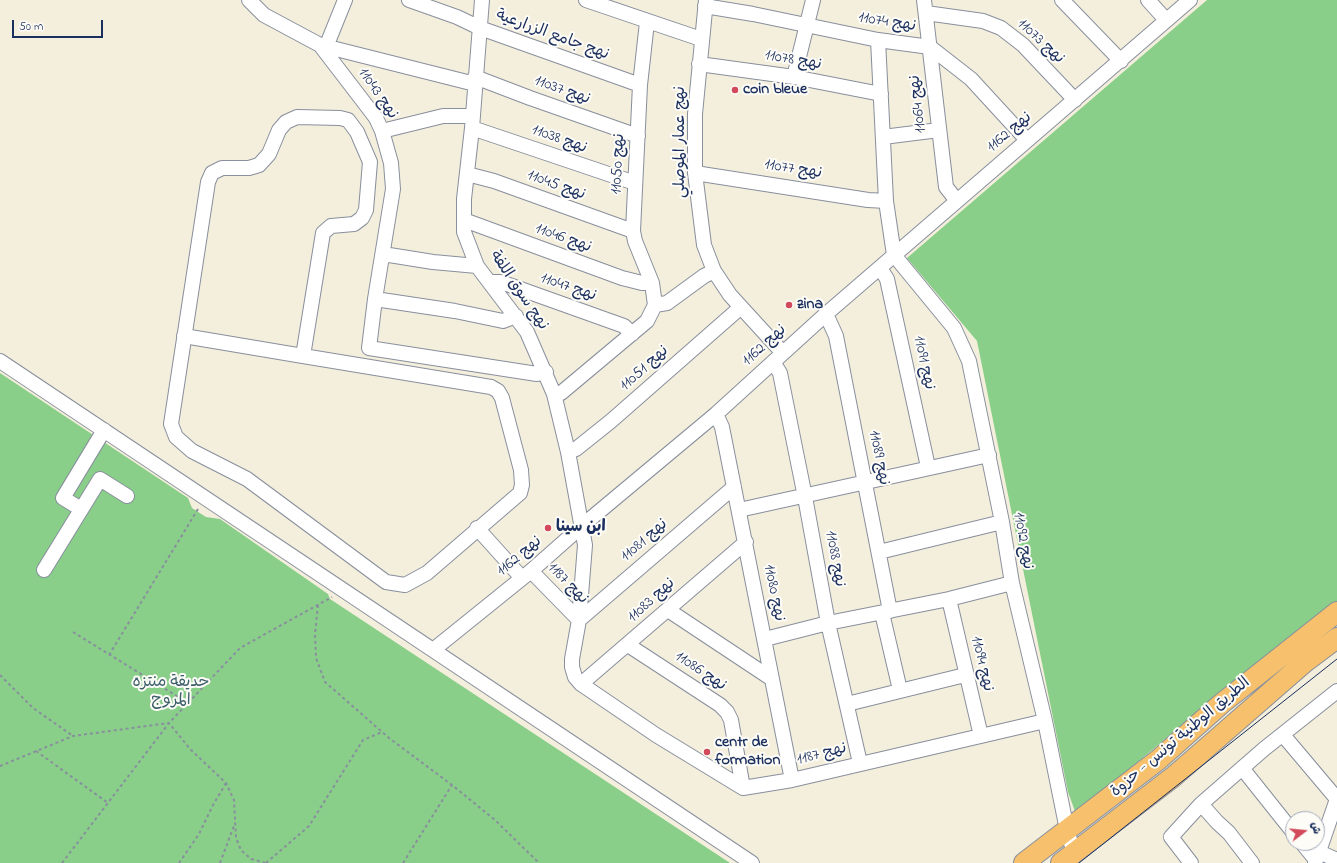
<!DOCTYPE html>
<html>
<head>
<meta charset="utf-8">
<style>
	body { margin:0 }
	#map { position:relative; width:1337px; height:863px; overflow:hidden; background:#f4efdc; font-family:"Indie Flower","Playpen Sans Arabic",sans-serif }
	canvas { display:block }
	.north { position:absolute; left:1285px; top:811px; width:40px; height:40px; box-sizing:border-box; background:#fdfcf7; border:1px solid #a3aaba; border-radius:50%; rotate:74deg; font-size:11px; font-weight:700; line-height:16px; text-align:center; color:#1b2f5e }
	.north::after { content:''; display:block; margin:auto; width:14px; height:18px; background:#d1495b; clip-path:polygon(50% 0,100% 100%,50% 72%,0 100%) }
	.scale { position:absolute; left:12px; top:20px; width:91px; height:18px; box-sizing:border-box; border:2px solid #1b2f5e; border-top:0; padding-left:5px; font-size:12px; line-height:14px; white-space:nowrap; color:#1b2f5e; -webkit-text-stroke:3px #fdfcf7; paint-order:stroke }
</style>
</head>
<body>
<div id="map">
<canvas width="1337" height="863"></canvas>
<div class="north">ش</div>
<div class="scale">50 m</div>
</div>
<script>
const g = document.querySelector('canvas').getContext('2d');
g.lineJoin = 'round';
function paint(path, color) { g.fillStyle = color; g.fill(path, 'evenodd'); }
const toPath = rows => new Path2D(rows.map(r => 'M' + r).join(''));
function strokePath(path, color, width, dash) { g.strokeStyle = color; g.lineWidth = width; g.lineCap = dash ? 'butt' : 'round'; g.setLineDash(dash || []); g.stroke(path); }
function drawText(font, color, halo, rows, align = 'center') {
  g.font = font + ' "Indie Flower","Playpen Sans Arabic",sans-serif'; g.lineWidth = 4; g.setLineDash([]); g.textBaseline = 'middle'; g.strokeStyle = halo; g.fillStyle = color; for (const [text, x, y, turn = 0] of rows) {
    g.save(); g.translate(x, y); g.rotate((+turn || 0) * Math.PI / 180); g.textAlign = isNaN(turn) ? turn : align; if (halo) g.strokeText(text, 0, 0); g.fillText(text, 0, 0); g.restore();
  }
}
paint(toPath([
	[1207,0,1337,0,1337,602,1240,676,1076,814,1068,792,977,341,907,258],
	[0,373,188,498,192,508,206,517,220,519,328,594,330,599,730,863,0,863]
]), '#89cf89');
const minor = toPath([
	[249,0,264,15,320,45,376,118,382,131,391,163,393,189,375,299,369,348,537,374,546,372],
	[409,0,457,17,480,28,640,85],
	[482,0,472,128,464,199,464,232,477,266,527,332,554,394,568,452,585,545,579,620,572,659,572,667,575,677,581,684,656,735,743,788,792,780,1045,721],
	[586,0,701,39],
	[706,0,695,114,695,173,704,245,714,271,730,295,783,353],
	[924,0,946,187,957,201],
	[1062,0,1121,61],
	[1148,0,1166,20],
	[705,6,753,14,878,40,930,47,971,79,1027,140],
	[926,13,983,21,1001,28,1023,45,1075,100],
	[647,22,640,85,633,231,635,241,652,283,655,305],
	[878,40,886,201,894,255,954,328,969,361,1002,522,1012,583,1045,721,1067,830,1074,853],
	[320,45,475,84],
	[326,47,345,0],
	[699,64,794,77,881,94],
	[475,77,530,98,638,136],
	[794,77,813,0],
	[297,117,340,118,348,120,357,132,370,162,366,210,362,218,354,224,331,226,323,233,303,356,491,387,498,391,502,398,521,470,522,485,520,493,427,573,405,585,386,582,247,479,192,451,176,437,171,424,208,182,212,173,222,168,249,168,259,165,269,154,279,130,286,122,297,117],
	[472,128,635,183],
	[382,131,443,116,472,116],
	[883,137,939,130],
	[695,173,868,200,886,201],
	[467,174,494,181,633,231],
	[464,220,622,278,642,283,652,283],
	[383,254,433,262,477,266],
	[880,268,887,279,928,467],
	[490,282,501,282,624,326,632,334],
	[375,299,455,311,503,321,516,316],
	[826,314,836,336,890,611],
	[184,336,303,356],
	[0,361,752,863],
	[773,362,780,373,805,497,828,623,860,763],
	[554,394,561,393,647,321,655,305,667,303,704,276,714,271],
	[716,414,722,427,792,780],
	[568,452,576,449,611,421,741,307],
	[81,509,63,498,104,430],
	[739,510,989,455],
	[477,528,522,578],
	[879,552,1002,522],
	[44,570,100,479,127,496],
	[531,571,579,620,734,487],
	[949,599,981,736],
	[668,610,772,679],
	[882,613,900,690],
	[765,639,828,623,949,599,1012,583],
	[628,645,720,705,727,712,731,720,743,788],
	[433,650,531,571,583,525,716,414,826,314,1190,0],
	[581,684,746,542],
	[847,704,965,675],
	[1283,735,1337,799],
	[1242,768,1293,832],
	[1201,804,1217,822,1229,833,1252,863],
	[1302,843,1316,860],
	[1319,852,1337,860],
	[1191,863,1171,837,1201,804,1264,749,1337,691],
	[1315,863,1337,799]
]);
const highway = toPath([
	[1024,863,1158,760,1221,704,1337,612],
	[1061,863,1173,777,1305,662,1337,638]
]);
strokePath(minor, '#888f9d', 16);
strokePath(highway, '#888f9d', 22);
strokePath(toPath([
	[318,605,315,634,316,658,325,682,389,738,452,785,495,820,539,863],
	[73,632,188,703],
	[109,655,198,509],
	[0,675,33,708,73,736],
	[36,751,108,803],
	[0,766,73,736,169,723,190,749,226,783,234,800,236,838,241,850,251,859,266,863],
	[62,863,169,723,240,648,332,597],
	[179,863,199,834,213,805,226,783],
	[220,863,235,823],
	[266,863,309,826,363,740,382,732],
	[403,863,452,785]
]), '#888f9d', 2, [3, 3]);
strokePath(minor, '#fff', 14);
strokePath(highway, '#f7c06c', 20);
strokePath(toPath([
	[1079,863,1337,659]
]), '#1b2f5e', 1);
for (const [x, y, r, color] of [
	[735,90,4,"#d1495b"],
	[789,305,4,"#d1495b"],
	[548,528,4,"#d1495b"],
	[707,752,4,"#d1495b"]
]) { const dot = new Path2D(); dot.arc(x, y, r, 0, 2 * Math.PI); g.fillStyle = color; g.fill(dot); strokePath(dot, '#fdfcf7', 1.5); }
drawText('16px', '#1b2f5e', '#fdfcf7', [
	["نهج 11074",887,23,9],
	["نهج جامع الزرارعية",552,36,20],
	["نهج 11073",1040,42,43],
	["نهج 11078",793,61,10],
	["نهج 11037",562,91,20],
	["نهج 11043",377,94,56],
	["نهج 11064",919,104,-96],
	["نهج 1162",1010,133,-40],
	["نهج 11038",559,140,20],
	["نهج عمار الموصلي",681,142,-90],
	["نهج 11050",619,164,-87],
	["نهج 11077",793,170,9],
	["نهج 11045",556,186,20],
	["نهج 11046",563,239,20],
	["نهج 11047",568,288,19],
	["نهج سوق اللفة",518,291,56],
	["نهج 1162",765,346,-42],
	["نهج 11091",923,363,78],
	["نهج 11051",645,369,-42],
	["نهج 11089",878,458,79],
	["نهج 11081",645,541,-41],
	["نهج 11092",1022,541,80],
	["نهج 1162",520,557,-40],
	["نهج 11088",834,559,80],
	["نهج 1187",567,584,46],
	["نهج 11080",773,593,79],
	["نهج 11083",652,601,-42],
	["نهج 11094",981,664,77],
	["نهج 11086",700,672,34],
	["الطريق الوطنية تونس - حزوة",1181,738,-40],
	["نهج 1187",822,755,-14]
]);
drawText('bold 16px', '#1b2f5e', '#fdfcf7', [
	["coin bleue",743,90],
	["zina",797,305],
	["ابن سينا",556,528],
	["centr de",715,743],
	["formation",715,761]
], 'left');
drawText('16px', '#3c5f6b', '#fdfcf7', [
	["حديقة منتزه",171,683],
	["المروج",171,701]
]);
</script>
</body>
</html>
